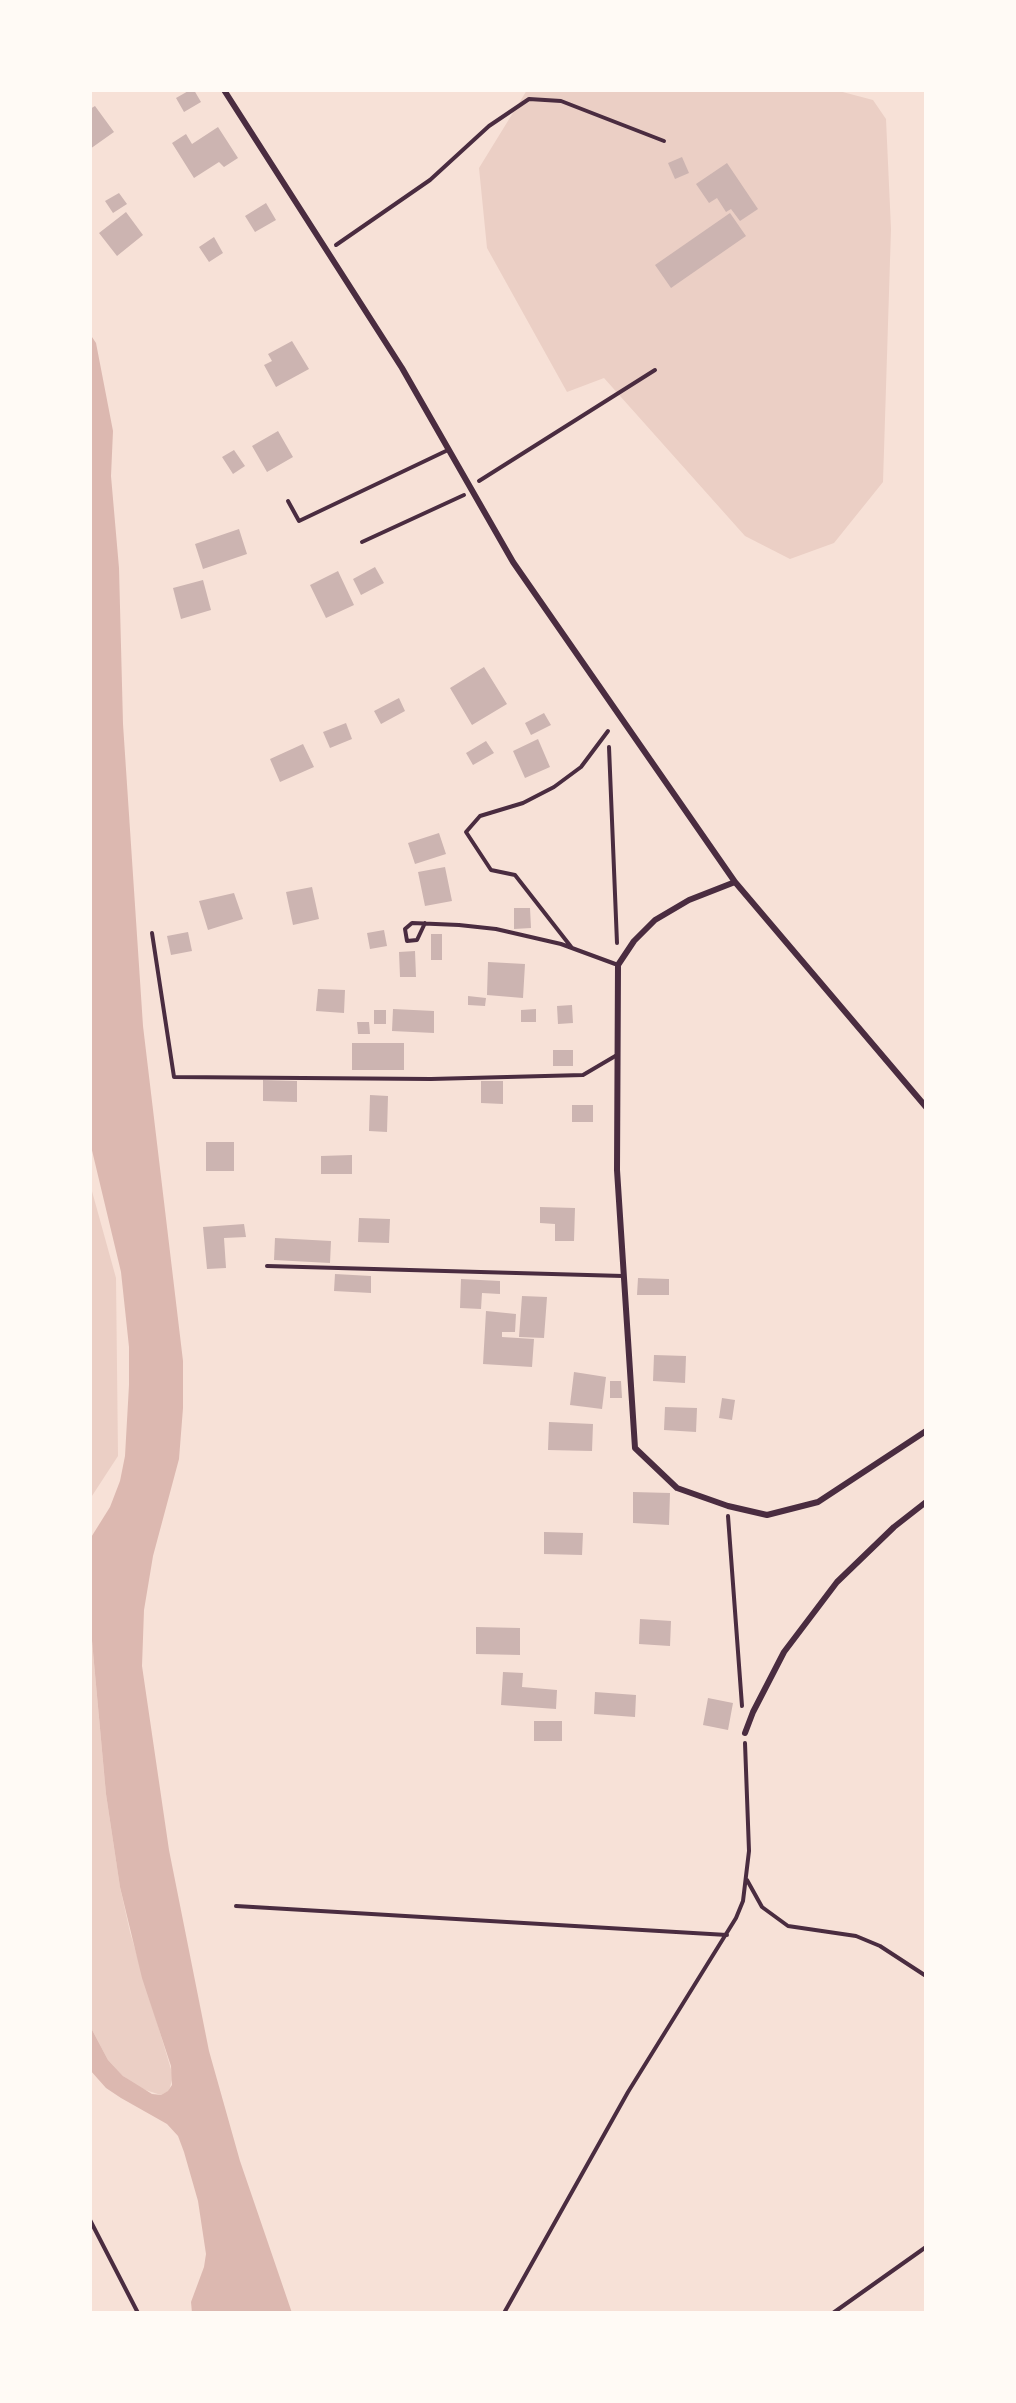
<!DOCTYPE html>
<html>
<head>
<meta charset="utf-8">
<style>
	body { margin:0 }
	#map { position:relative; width:1016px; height:2403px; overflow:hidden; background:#f7e1d7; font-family:"Noto Sans",sans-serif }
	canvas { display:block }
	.frame { position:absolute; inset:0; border:92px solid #fffaf5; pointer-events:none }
</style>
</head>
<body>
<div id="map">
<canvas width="1016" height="2403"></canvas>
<div class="frame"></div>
</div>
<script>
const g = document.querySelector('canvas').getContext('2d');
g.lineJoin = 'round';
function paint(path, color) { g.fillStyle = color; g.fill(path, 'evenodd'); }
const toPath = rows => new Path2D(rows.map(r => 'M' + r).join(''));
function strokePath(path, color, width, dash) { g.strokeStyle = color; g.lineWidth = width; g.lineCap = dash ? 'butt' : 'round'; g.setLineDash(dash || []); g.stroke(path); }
paint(toPath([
	[527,90,835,90,873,100,886,119,891,229,883,482,834,543,790,559,745,536,604,378,567,392,487,248,479,168],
	[90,1184,116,1278,118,1456,90,1499],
	[90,1619,106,1794,120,1887,130,1932,173,2076,169,2091,161,2095,139,2088,123,2076,108,2060,90,2026]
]), '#ebcfc5');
paint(toPath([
	[90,334,96,343,113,431,111,476,119,568,123,724,143,1026,183,1361,183,1408,179,1459,153,1556,144,1610,142,1666,169,1850,209,2051,240,2161,292,2313,192,2313,191,2302,204,2267,206,2254,198,2201,184,2152,178,2136,167,2124,121,2098,106,2088,90,2070,90,2026,108,2060,123,2076,152,2094,161,2095,168,2091,172,2085,171,2066,142,1978,120,1887,106,1794,90,1619,90,1539,110,1507,120,1481,125,1456,129,1385,129,1347,121,1272,90,1142]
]), '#dcb8b0');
paint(toPath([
	[190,90,194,90,201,102,184,112,176,98],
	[95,106,114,132,90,149,90,109],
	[218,127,238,158,224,167,219,162,194,178,172,143,186,134,192,144],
	[682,157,689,173,675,179,668,163],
	[727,163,758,209,740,221,731,209,726,212,717,198,709,203,696,184],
	[119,193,127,204,113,213,105,201],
	[266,203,276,220,255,232,245,216],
	[126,212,143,235,117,256,99,233],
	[730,213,746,236,671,288,655,265],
	[214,237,223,253,209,262,199,247],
	[292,341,309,369,276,387,264,365,272,361,268,354],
	[278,431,293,457,267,472,252,446],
	[234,450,245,466,233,474,222,457],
	[239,529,247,554,203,569,195,544],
	[375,567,384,583,361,595,353,579],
	[338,571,354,605,326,618,310,585],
	[203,580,211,610,181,619,173,588],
	[484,667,507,704,472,725,450,688],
	[399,698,405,711,381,724,374,711],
	[544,713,551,725,531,735,525,723],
	[346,723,352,739,330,748,323,732],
	[538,739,550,767,525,778,513,751],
	[486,741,494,753,473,765,466,753],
	[303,744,314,767,280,782,270,759],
	[439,833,446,854,415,864,408,843],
	[445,867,452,901,425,906,418,872],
	[312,887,319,919,293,925,286,892],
	[234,893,243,919,208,930,199,901],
	[514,908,530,908,531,928,514,929],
	[384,930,387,946,370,949,367,933],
	[188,932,192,951,171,955,167,936],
	[431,934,442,934,442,960,431,960],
	[415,951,416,977,400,977,399,952],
	[488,962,525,964,523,998,487,995],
	[318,989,345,990,344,1013,316,1011],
	[468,996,486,998,485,1006,468,1005],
	[572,1005,573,1023,558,1024,557,1006],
	[393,1009,434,1011,434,1033,392,1031],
	[536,1009,536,1022,521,1022,521,1010],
	[374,1010,386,1010,386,1024,374,1024],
	[357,1022,369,1022,370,1034,358,1034],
	[352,1043,404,1043,404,1070,352,1070],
	[553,1050,573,1050,573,1066,553,1066],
	[263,1080,297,1081,297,1102,263,1101],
	[481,1081,503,1081,503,1104,481,1103],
	[370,1095,388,1096,387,1132,369,1131],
	[572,1105,593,1105,593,1122,572,1122],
	[206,1142,234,1142,234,1171,206,1171],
	[352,1155,352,1174,321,1174,321,1156],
	[540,1207,575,1208,574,1241,555,1241,555,1224,540,1223],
	[359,1218,390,1219,389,1243,358,1242],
	[244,1224,246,1237,224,1238,226,1268,207,1269,203,1227],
	[275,1238,331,1241,330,1263,274,1260],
	[335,1274,371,1276,371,1293,334,1291],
	[638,1278,669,1279,669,1295,637,1295],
	[461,1279,500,1281,500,1294,482,1293,481,1309,460,1308],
	[522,1296,547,1297,544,1338,519,1337],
	[486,1311,516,1314,515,1332,502,1332,502,1337,534,1339,532,1367,483,1364],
	[654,1355,686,1356,685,1383,653,1381],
	[574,1372,606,1377,602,1409,570,1405],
	[610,1381,621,1381,622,1398,610,1398],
	[722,1398,735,1400,732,1420,719,1418],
	[665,1407,697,1408,696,1432,664,1430],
	[549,1422,593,1424,592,1451,548,1450],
	[633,1492,670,1493,669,1525,633,1523],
	[544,1532,583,1533,582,1555,544,1554],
	[640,1619,671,1621,670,1646,639,1644],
	[476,1627,520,1628,520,1655,476,1654],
	[503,1672,523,1673,522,1687,557,1690,556,1709,501,1705],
	[595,1692,636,1695,635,1717,594,1714],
	[708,1698,733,1703,728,1730,703,1725],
	[534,1721,562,1721,562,1741,534,1741]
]), '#ccb4b1');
strokePath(toPath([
	[336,245,430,180,489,126,529,99,561,101,664,141],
	[479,481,655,370],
	[362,542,464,495],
	[609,747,617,943],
	[728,1516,742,1706],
	[747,1880,762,1907,788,1926,856,1936,880,1946,926,1976],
	[236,1906,727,1935],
	[90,2220,138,2313],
	[504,2313,628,2092,736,1918,743,1901,749,1851,745,1743],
	[833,2313,926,2247]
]), '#4a2c40', 4);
strokePath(toPath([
	[288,501,299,521,448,450],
	[425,923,417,940,407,941,405,929,412,923,459,925,496,929,561,944,618,965],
	[152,933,174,1077,431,1079,583,1075,617,1055],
	[572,948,515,875,491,870,466,832,480,816,523,803,554,787,581,767,608,731],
	[267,1266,623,1276]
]), '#4a2c40', 4);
strokePath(toPath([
	[224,90,402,368,513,562,735,882,926,1107],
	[735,882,689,900,655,920,634,941,618,965,617,1170,635,1448,677,1488,728,1506,767,1515,818,1502,926,1431],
	[745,1733,753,1712,784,1652,837,1582,894,1527,926,1502]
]), '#4a2c40', 6);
</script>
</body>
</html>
